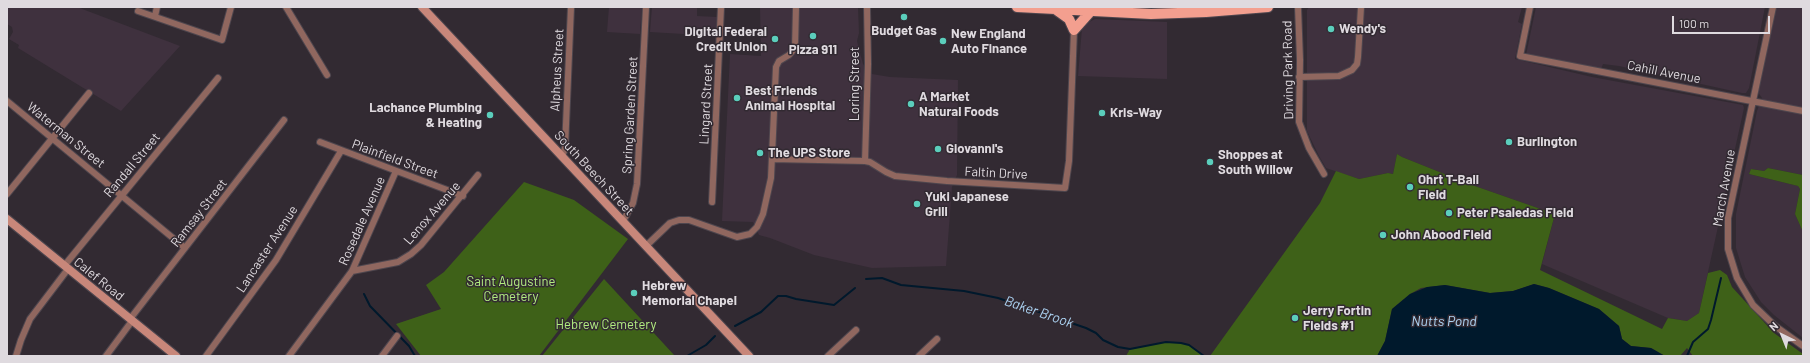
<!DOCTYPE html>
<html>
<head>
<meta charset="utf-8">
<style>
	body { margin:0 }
	#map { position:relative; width:1810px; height:363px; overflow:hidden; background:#322a32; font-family:Barlow,sans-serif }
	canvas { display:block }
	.frame { position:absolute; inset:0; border:8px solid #dfdadf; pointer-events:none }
	.north { position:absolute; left:1762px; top:315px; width:40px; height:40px; -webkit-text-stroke:3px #322a32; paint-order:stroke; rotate:317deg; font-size:11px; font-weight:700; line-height:16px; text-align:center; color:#dfdadf }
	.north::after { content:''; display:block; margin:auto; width:14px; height:18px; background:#dfdadf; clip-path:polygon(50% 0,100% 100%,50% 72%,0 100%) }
	.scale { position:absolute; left:1672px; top:16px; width:98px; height:18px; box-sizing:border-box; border:2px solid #dfdadf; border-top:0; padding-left:5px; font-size:12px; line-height:14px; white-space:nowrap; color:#dfdadf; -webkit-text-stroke:3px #322a32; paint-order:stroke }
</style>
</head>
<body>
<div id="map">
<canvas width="1810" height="363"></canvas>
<div class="frame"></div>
<div class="north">N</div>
<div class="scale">100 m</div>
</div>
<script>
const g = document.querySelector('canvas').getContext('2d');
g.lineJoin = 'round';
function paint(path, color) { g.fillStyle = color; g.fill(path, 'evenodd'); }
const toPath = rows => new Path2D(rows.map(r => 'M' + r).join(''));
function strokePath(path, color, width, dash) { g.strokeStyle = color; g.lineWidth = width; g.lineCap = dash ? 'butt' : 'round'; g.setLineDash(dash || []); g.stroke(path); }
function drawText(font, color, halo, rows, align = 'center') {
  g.font = font + ' Barlow,sans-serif'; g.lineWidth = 3; g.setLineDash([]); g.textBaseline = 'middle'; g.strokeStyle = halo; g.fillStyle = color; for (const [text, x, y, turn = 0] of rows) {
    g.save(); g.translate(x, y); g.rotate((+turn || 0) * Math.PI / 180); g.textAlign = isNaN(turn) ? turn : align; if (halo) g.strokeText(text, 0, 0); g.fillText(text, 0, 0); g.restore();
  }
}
paint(toPath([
	[7,7,77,7,180,46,121,111,18,48,19,45,9,39,13,32,12,27,7,24],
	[609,7,642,7,640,34,607,32],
	[652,7,697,7,697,16,717,17,716,36,650,32],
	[760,7,858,7,859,33,857,41,863,64,872,74,890,77,958,80,957,175,952,187,946,266,872,268,814,255,770,238,759,235,753,222,722,221,730,54,761,56],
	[1309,7,1522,7,1518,22,1522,24,1515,59,1592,77,1743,105,1744,108,1699,313,1687,321,1668,318,1542,264,1555,214,1472,185,1402,157,1397,154,1393,174,1388,173,1359,179,1326,168,1319,156,1307,131,1307,10],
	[1536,7,1765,7,1749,88,1746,93,1742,93,1619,66,1603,64,1601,69,1526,55],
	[1773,7,1803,7,1803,175,1768,168,1764,171,1751,169,1749,174,1798,186,1800,189,1795,214,1803,232,1803,338,1774,315,1761,302,1745,277,1736,248,1736,214,1757,111,1762,98,1755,88],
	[1095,19,1167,22,1167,79,1078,76,1082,28,1085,24]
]), '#3f313e');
paint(toPath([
	[1397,154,1402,157,1472,185,1555,214,1540,270,1662,329,1668,318,1687,321,1699,313,1708,273,1720,270,1727,275,1732,287,1774,333,1803,354,1803,356,1693,356,1687,348,1680,356,1665,356,1651,348,1631,346,1622,339,1619,326,1599,309,1549,288,1534,284,1513,291,1490,293,1445,285,1421,288,1410,294,1392,309,1385,341,1377,356,1210,356,1320,203,1336,171,1359,179,1388,173,1393,174],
	[1768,168,1803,175,1803,232,1795,214,1800,189,1798,186,1749,174,1751,169,1764,171],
	[524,182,574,200,628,239,539,356,421,356,396,324,441,309,426,285,444,272],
	[604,279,675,356,542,356],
	[1166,342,1181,343,1189,345,1204,356,1126,356,1130,349]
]), '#3e6118');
paint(toPath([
	[1534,284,1549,288,1599,309,1619,326,1622,339,1631,346,1651,348,1665,356,1377,356,1385,341,1392,309,1410,294,1427,287,1445,285,1490,293,1513,291]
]), '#00192c');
strokePath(toPath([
	[866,279,882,278,901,285,964,291,998,298,1086,328,1096,333,1103,340,1118,347,1130,349,1166,342,1181,343,1189,345,1204,356],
	[364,294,370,306,409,346,415,356],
	[735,326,761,312,778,296,786,296,796,299,834,305,855,288],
	[687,356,706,345,715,336],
	[1687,356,1693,342,1708,329,1711,320,1721,278]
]), '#00192c', 2);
const street = toPath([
	[286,7,327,75],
	[1298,7,1300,60,1299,122,1309,148,1324,174],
	[1530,7,1520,56,1803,111],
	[1773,7,1728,218,1728,249,1737,278,1753,305,1775,326,1803,346],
	[138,11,222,40,231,7],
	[155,16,157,7],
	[1299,77,1339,76,1352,70,1357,64,1358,57,1361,7],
	[7,101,185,248],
	[320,142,463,196],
	[562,157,565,148,571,7],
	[772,159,865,161,870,162,886,172,895,176,947,181,1065,188,1069,161,1074,30],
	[865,161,868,64,867,7],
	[7,194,89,93],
	[712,202,721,7],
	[623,221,633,203,637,184,646,7],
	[646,246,670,223,679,220,689,220,737,237,750,234,757,227,763,214,771,178,776,67,779,61,789,55,795,48,796,7],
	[64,266,218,78],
	[352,271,398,262,411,254,421,245,478,175],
	[130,319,284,120],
	[16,356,21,340,30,319,68,269],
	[106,356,132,321],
	[206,356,276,260,341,151],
	[289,356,352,271,396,171],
	[382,356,397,336],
	[828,356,856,330],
	[919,356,937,339]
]);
const secondary = toPath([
	[422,7,749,356],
	[7,219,176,356]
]);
const primary = toPath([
	[1017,7,1151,14,1206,12,1268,7],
	[1055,9,1069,19,1074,30,1091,11]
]);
strokePath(street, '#4e464e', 8);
strokePath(secondary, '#4e464e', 10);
strokePath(primary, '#4e464e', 12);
strokePath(street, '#90675f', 6);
strokePath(secondary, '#c8877a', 8);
strokePath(primary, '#f39f8f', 10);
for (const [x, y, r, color] of [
	[904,17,4,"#5bcebc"],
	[1331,29,4,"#5bcebc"],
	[813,36,4,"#5bcebc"],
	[775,39,4,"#5bcebc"],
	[943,41,4,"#5bcebc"],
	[737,98,4,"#5bcebc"],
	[911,104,4,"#5bcebc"],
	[1102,113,4,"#5bcebc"],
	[490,115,4,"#5bcebc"],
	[1509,142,4,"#5bcebc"],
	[938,149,4,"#5bcebc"],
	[760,153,4,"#5bcebc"],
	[1210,162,4,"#5bcebc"],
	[1410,187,4,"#5bcebc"],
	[917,204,4,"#5bcebc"],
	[1449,213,4,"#5bcebc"],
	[1383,235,4,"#5bcebc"],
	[634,293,4,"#5bcebc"],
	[1295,318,4,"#5bcebc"]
]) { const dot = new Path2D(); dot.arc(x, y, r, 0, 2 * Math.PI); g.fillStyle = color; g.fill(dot); strokePath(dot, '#322a32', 1.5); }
drawText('bold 13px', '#dfdadf', '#322a32', [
	["Wendy's",1339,29],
	["Budget Gas",904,31,"center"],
	["Digital Federal",767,32,"right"],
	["Credit Union",767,47,"right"],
	["New England",951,34],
	["Auto Finance",951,49],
	["Pizza 911",813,50,"center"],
	["Best Friends",745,91],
	["Animal Hospital",745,106],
	["A Market",919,97],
	["Natural Foods",919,112],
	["Lachance Plumbing",482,108,"right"],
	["& Heating",482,123,"right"],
	["Kris-Way",1110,113],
	["Burlington",1517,142],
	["Giovanni's",946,149],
	["The UPS Store",768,153],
	["Shoppes at",1218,155],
	["South Willow",1218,170],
	["Ohrt T-Ball",1418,180],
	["Field",1418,195],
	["Yuki Japanese",925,197],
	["Grill",925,212],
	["Peter Psaledas Field",1457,213],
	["John Abood Field",1391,235],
	["Hebrew",642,286],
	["Memorial Chapel",642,301],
	["Jerry Fortin",1303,311],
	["Fields #1",1303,326]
], 'left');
drawText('13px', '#dfdadf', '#322a32', [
	["Alpheus Street",557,70,-87],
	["Driving Park Road",1288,70,-91],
	["Cahill Avenue",1664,72,11],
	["Loring Street",855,84,-90],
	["Lingard Street",706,104,-87],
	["Spring Garden Street",630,115,-87],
	["Waterman Street",66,135,39],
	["Plainfield Street",395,159,20],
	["Randall Street",132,165,-50],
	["South Beech Street",594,173,47],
	["Faltin Drive",996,173,3],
	["March Avenue",1724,188,-80],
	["Ramsay Street",199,213,-52],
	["Lenox Avenue",432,213,-49],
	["Rosedale Avenue",362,221,-66],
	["Lancaster Avenue",267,249,-57],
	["Calef Road",99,279,39]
]);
drawText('13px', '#b2ed80', '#322a32', [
	["Saint Augustine",511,282],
	["Cemetery",511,297],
	["Hebrew Cemetery",606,325]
]);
drawText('italic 14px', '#add4f4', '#322a32', [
	["Baker Brook",1039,312,19],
	["Nutts Pond",1444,321]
]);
</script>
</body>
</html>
